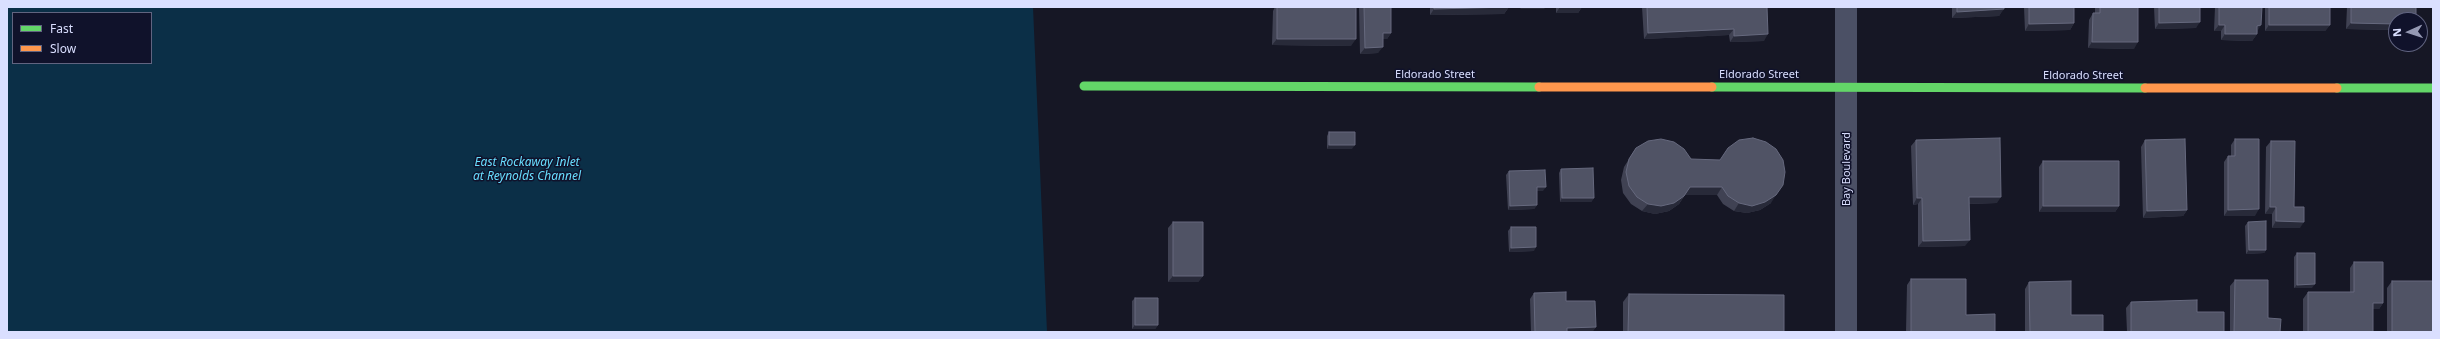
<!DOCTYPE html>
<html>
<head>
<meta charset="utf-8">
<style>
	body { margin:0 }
	#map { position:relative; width:2440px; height:339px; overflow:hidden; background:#161725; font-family:"Noto Sans",sans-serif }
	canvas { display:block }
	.frame { position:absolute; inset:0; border:8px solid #dadfff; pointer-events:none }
	.legend { position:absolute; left:12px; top:12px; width:140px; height:52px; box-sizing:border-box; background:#10122b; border:1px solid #616480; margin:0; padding:5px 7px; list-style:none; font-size:12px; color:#dadfff }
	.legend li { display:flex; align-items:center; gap:8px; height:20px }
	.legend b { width:20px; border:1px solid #616480 }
	.north { position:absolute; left:2388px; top:12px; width:40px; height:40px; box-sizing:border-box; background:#10122b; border:1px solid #616480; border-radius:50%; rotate:267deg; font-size:11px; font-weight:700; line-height:16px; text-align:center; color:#dadfff }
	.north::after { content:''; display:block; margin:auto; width:14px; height:18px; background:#9599b3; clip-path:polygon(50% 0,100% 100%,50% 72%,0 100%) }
</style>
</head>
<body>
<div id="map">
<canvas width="2440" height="339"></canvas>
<div class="frame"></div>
<ul class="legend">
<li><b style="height:5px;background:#63d668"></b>Fast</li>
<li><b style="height:5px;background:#ff974d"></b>Slow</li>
</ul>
<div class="north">N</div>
</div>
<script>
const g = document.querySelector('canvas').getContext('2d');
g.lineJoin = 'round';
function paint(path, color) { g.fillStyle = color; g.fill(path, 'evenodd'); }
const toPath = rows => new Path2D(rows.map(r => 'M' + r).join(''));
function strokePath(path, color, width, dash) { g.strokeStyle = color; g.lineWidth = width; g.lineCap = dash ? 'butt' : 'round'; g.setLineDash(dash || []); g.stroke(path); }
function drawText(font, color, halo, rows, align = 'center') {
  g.font = font + ' "Noto Sans",sans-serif'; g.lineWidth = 3; g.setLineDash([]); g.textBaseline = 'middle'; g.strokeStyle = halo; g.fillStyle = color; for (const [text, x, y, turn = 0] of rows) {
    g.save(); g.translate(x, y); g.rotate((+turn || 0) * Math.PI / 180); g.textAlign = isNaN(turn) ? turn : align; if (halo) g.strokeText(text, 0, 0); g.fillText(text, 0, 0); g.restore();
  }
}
paint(toPath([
	[7,7,1033,7,1047,332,7,332],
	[13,13,151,13,151,63,13,63]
]), '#0b2f47');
strokePath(toPath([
	[1846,7,1846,332]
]), '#4b5065', 22);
strokePath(toPath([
	[1084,86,1539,87],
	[1712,87,2145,88],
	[2337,88,2433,88]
]), '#63d668', 9);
strokePath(toPath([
	[1539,87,1712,87],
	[2145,88,2337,88]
]), '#ff974d', 9);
paint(toPath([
	[1275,7,1356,7,1351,46,1272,45,1273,11],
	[1359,7,1391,7,1391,33,1387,39,1383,39,1378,53,1360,54],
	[1430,7,1509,7,1504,14,1430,15],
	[1556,7,1582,7,1578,13,1556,13],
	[1642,7,1767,7,1764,41,1730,42,1729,35,1644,39],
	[1952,7,2004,7,1999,16,1952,18],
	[2024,7,2074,7,2074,23,2070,30,2025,31],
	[2095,7,2138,7,2134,49,2088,48,2089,20,2093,13,2095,13],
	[2154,7,2200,7,2196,28,2155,29],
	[2215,7,2262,7,2257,34,2252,41,2221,40,2221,31,2214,31],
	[2265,7,2330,7,2330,25,2325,31,2265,31],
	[2347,7,2416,7,2396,20,2396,30,2346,29],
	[1329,132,1352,149,1327,149,1327,136],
	[2235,139,2255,216,2224,216,2224,162,2228,156,2231,156,2231,145],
	[1916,140,1997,203,1969,204,1965,246,1918,247,1918,204,1913,205,1911,146],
	[2145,140,2187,210,2183,216,2143,218,2141,147],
	[2271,141,2294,207,2300,228,2272,228,2272,214,2265,214,2266,147],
	[1636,148,1691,159,1771,203,1760,210,1747,213,1734,211,1723,204,1717,195,1685,195,1679,204,1669,211,1655,214,1642,211,1631,204,1623,193,1621,180,1624,167],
	[2043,161,2119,206,2115,212,2039,212,2039,167],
	[1561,169,1594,198,1591,202,1560,202,1559,173],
	[1509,171,1543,191,1537,191,1537,205,1534,209,1508,210,1506,175],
	[1173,222,1203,276,1198,282,1168,282,1168,228],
	[2248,222,2266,250,2264,253,2246,254,2245,226],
	[1511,227,1534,251,1509,252,1508,231],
	[2297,253,2312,288,2294,288,2294,257],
	[2354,262,2383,303,2379,309,2373,309,2373,332,2303,332,2303,299,2308,292,2350,292,2350,268],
	[1911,279,1966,315,1995,332,1906,332,1907,285],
	[2235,280,2268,318,2280,332,2230,332,2230,286],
	[2392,281,2433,332,2387,332,2387,288],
	[2029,282,2071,315,2103,332,2025,332,2025,289],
	[1534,293,1566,301,1596,327,1592,332,1531,332,1530,299],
	[1629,294,1784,332,1623,332,1623,302],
	[1135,298,1158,325,1155,329,1132,329,1132,301],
	[2131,302,2197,312,2224,332,2127,332,2126,308]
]), '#404253');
paint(toPath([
	[1509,7,1504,14,1430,15,1434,9],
	[1522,7,1546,7,1544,9,1520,9],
	[1560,7,1582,7,1578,13,1556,13],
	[1926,7,1939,7,1925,8],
	[2004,9,1999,16,1952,18,1957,12],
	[2200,22,2196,28,2155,29,2159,23],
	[2074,23,2070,30,2025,31,2029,24],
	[2351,23,2396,24,2396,30,2346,29],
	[2219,25,2225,25,2221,31,2214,31],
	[2261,25,2257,32,2257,26],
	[2269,25,2330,25,2325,31,2265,31],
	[1734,29,1729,35,1644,39,1648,33],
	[1383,33,1391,33,1387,39,1378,39],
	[1768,34,1764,41,1730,42,1734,36],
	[2225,34,2257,34,2252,41,2221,40],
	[1277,39,1356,39,1351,46,1272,45],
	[2092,42,2138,42,2134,49,2088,48],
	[1383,47,1378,53,1360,54,1365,48],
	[1329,145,1355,145,1352,149,1327,149],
	[1537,187,1546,187,1543,191,1534,191],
	[1690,187,1722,187,1717,195,1684,195],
	[1776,195,1771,203,1760,210,1747,213,1734,211,1739,203],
	[1684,196,1679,204,1669,211,1655,214,1642,211,1648,204],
	[1969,197,2001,197,1997,203,1965,204],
	[1562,198,1594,198,1591,202,1560,202],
	[1917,198,1922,198,1918,204,1913,205],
	[1537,205,1534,209,1508,210,1510,206],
	[2043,206,2119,206,2115,212,2039,212],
	[2270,207,2276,207,2272,214,2265,214],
	[2259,209,2255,216,2224,216,2228,210],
	[2187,210,2183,216,2143,218,2147,211],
	[2276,221,2304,222,2300,228,2272,228],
	[1970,240,1965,246,1918,247,1923,241],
	[1536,247,1534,251,1509,252,1511,248],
	[2249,250,2266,250,2264,253,2246,254],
	[1173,276,1203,276,1198,282,1168,282],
	[2315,284,2312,288,2294,288,2297,285],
	[2373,303,2383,303,2379,309,2369,309],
	[1135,325,1158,325,1155,329,1132,329],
	[1596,327,1592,332,1564,332,1567,328]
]), '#282a39');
const building = toPath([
	[1277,7,1356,7,1356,39,1277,39,1277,7],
	[1364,7,1391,7,1391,33,1383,33,1383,47,1365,48,1364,7],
	[1434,7,1509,7,1434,9,1434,7],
	[1647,7,1767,7,1768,34,1734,36,1734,29,1648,33,1647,7],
	[1957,7,2004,7,2004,9,1957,12,1957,7],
	[2029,7,2074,7,2074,23,2029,24,2029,7],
	[2100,7,2138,7,2138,42,2092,42,2093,13,2100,13,2100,7],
	[2159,7,2200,7,2200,22,2159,23,2159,7],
	[2219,7,2262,7,2261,25,2257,26,2257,34,2225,34,2225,25,2219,25,2219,7],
	[2269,7,2330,7,2330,25,2269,25,2269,7],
	[2351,7,2416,7,2416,20,2396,20,2396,24,2351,23,2351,7],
	[1329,132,1355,132,1355,145,1329,145,1329,132],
	[1753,138,1766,142,1776,149,1783,160,1785,172,1783,185,1776,195,1765,202,1752,206,1739,203,1728,196,1722,187,1690,187,1684,196,1674,203,1661,206,1648,204,1637,197,1629,186,1626,172,1629,159,1636,148,1648,141,1661,139,1674,142,1684,149,1691,159,1720,160,1728,148,1739,140,1753,138],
	[2000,138,2001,197,1969,197,1970,240,1923,241,1922,198,1917,198,1916,140,2000,138],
	[2185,139,2187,210,2147,211,2145,140,2185,139],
	[2235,139,2259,139,2259,209,2228,210,2228,156,2235,156,2235,139],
	[2271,141,2295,141,2294,207,2304,207,2304,222,2276,221,2276,207,2270,207,2271,141],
	[2043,161,2119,161,2119,206,2043,206,2043,161],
	[1593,168,1594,198,1562,198,1561,169,1593,168],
	[1545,170,1546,187,1537,187,1537,205,1510,206,1509,171,1545,170],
	[2266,221,2266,250,2249,250,2248,222,2266,221],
	[1173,222,1203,222,1203,276,1173,276,1173,222],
	[1511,227,1536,227,1536,247,1511,248,1511,227],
	[2297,253,2315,253,2315,284,2297,285,2297,253],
	[2354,262,2383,262,2383,303,2373,303,2373,332,2308,332,2308,292,2354,292,2354,262],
	[1911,279,1966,279,1966,315,1995,314,1995,332,1911,332,1911,279],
	[2235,280,2268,280,2268,318,2281,319,2280,332,2234,332,2235,280],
	[2071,281,2071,315,2103,315,2103,332,2030,332,2029,282,2071,281],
	[2392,281,2433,281,2433,332,2392,332,2392,281],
	[1566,292,1566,301,1595,301,1596,327,1567,328,1567,332,1535,332,1534,293,1566,292],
	[1629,294,1784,295,1784,332,1628,332,1629,294],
	[1135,298,1158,298,1158,325,1135,325,1135,298],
	[2197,300,2197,312,2224,312,2224,332,2131,332,2131,302,2197,300]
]);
paint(building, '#505365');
strokePath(building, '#66697e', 1);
drawText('11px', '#dadfff', '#10122b', [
	["Eldorado Street",1435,75],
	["Eldorado Street",1759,75],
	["Eldorado Street",2083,76],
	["Bay Boulevard",1847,169,-90]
]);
drawText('italic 12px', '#68deff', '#10122b', [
	["East Rockaway Inlet",527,163],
	["at Reynolds Channel",527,177]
]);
</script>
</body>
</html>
